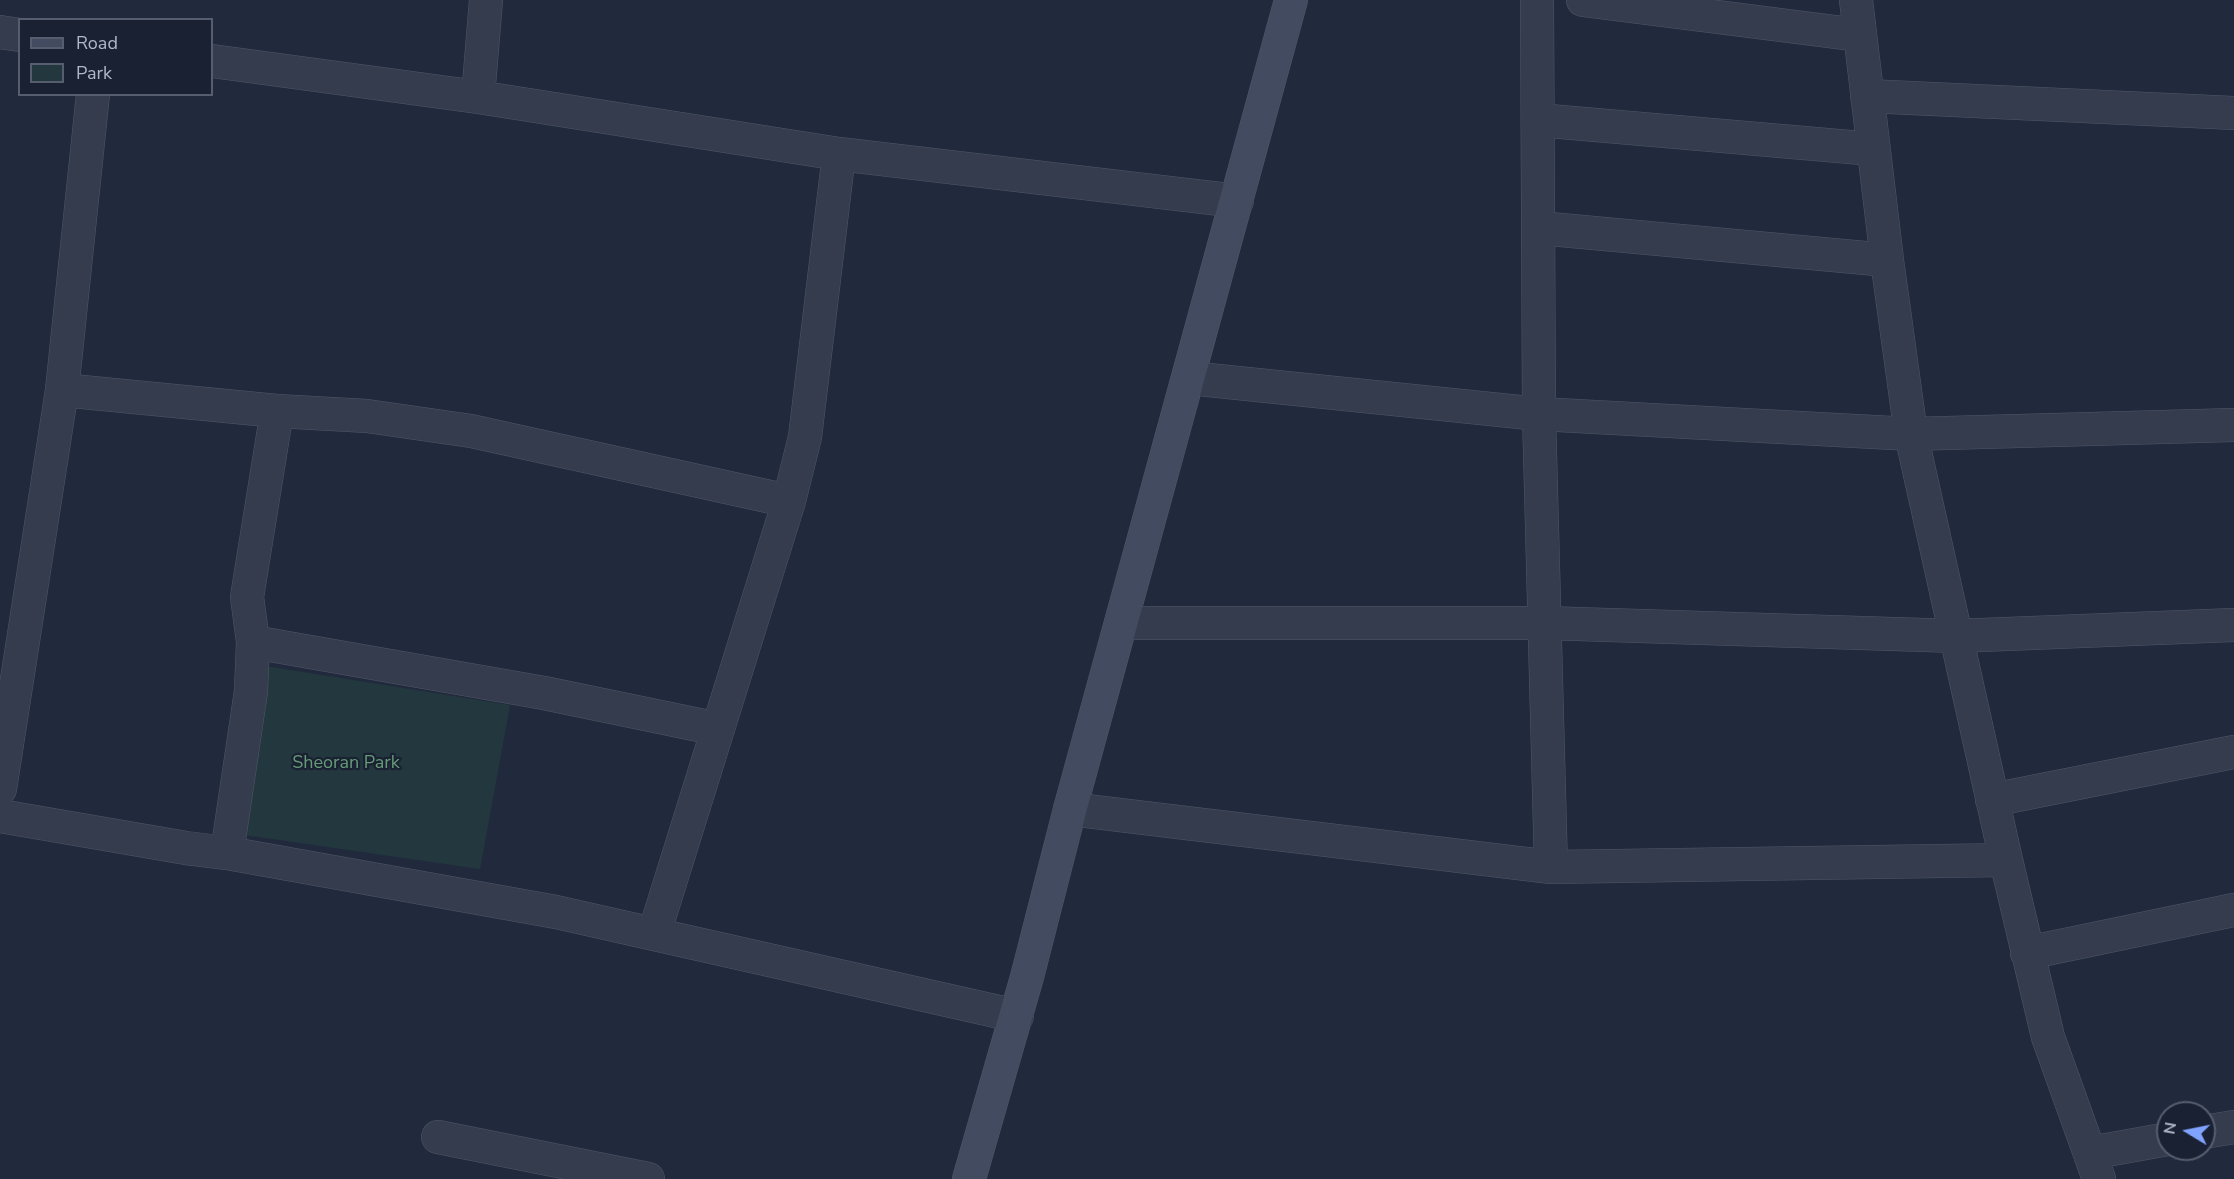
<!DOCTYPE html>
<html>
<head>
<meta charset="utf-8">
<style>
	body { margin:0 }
	#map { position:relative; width:2234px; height:1179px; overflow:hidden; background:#212a3d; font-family:"Nunito Sans",sans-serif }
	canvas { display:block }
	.legend { position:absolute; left:18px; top:18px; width:195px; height:78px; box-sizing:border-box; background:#1a2132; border:2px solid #565d6e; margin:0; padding:8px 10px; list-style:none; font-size:18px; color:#b0b7c9 }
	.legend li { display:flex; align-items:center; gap:12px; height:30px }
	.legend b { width:30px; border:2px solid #565d6e }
	.north { position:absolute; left:2156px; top:1101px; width:60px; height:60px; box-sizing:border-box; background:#1a2132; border:2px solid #565d6e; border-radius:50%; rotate:280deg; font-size:16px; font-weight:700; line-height:24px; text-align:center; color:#b0b7c9 }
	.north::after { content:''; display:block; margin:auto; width:21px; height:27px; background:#7fa3ff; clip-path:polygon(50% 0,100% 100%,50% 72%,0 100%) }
</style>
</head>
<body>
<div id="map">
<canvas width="2234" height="1179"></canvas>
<ul class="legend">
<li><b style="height:8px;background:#424b60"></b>Road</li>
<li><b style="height:16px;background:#23383e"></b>Park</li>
</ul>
<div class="north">N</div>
</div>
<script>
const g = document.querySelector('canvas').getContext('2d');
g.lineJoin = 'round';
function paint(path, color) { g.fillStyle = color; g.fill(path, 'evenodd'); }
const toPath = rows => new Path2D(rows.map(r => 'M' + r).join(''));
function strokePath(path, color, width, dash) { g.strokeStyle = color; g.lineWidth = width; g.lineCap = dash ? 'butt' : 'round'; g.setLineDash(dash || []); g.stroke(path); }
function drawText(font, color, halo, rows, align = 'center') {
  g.font = font + ' "Nunito Sans",sans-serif'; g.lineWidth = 4.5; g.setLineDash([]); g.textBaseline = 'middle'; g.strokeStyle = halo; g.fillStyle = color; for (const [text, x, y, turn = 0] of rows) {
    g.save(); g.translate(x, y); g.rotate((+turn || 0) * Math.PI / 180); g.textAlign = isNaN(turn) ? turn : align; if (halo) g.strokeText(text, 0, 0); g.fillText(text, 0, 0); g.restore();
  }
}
paint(toPath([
	[265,666,510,705,480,869,238,834]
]), '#23383e');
const minor = toPath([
	[1537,0,1539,414,1551,867],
	[1583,0,1859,35],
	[1856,0,1887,260,1911,434,2006,860,2048,1037,2099,1179],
	[0,32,20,35],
	[212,61,478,97,839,154,1237,201],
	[1867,96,2234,113],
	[478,97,486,0],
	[1538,120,1873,149],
	[1539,228,1887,260],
	[1189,378,1539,414,1911,434,2234,425],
	[62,390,277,411,367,416,471,431,789,501],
	[277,411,247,597,253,642,544,693,718,729],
	[1121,623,1545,623,1956,636,2234,625],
	[0,789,62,390,93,94],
	[1992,800,2234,752],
	[1070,809,1551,867,2006,860],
	[0,816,186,848,227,853,556,912,1017,1016],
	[227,853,251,691,253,642],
	[654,934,789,501,805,437,839,154],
	[2027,953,2234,910],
	[2204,1132,2234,1127],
	[438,1137,648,1179],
	[2090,1153,2168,1139]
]);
const secondary = toPath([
	[969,1179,1027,977,1070,809,1291,0]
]);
strokePath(minor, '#505768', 34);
strokePath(secondary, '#505768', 34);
strokePath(minor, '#353c4d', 33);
strokePath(secondary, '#424b60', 33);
drawText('18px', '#659c77', '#1a2132', [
	["Sheoran Park",346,764]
]);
</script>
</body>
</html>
